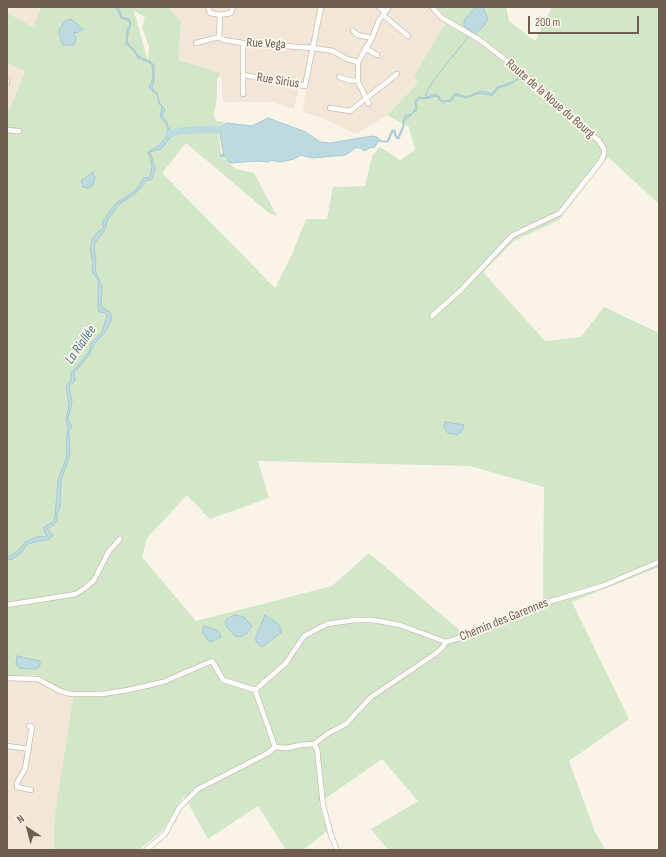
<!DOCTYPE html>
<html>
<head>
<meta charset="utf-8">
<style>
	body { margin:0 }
	#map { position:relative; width:666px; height:857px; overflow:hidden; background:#faf4e8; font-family:"Sofia Sans Condensed",sans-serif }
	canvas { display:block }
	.frame { position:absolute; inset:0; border:8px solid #715d4f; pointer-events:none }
	.north { position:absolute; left:8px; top:809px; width:40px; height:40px; -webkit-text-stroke:3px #fdf8ee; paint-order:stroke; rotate:324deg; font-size:11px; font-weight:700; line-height:16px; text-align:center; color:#715d4f }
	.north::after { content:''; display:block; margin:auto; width:14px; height:18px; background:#715d4f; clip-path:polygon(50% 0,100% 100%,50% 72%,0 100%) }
	.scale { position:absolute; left:528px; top:16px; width:111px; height:18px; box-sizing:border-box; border:2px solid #715d4f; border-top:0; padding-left:5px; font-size:12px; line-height:14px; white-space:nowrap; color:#715d4f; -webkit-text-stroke:3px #fdf8ee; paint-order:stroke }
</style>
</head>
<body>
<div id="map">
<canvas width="666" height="857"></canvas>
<div class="frame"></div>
<div class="north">N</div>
<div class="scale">200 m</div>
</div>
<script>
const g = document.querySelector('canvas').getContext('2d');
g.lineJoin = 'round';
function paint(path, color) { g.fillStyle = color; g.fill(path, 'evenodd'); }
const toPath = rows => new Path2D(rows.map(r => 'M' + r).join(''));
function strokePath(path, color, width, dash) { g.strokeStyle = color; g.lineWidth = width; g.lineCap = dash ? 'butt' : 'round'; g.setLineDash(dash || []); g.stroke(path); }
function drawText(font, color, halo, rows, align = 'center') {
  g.font = font + ' "Sofia Sans Condensed",sans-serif'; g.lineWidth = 3.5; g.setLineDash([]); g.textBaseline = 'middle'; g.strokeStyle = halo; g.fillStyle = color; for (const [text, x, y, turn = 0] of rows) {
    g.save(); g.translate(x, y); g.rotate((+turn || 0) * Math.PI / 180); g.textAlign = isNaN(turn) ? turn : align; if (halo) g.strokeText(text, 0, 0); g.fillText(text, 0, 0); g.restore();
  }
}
paint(toPath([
	[7,7,41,7,33,28,9,14,7,16],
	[168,7,432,7,446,21,418,83,386,116,356,134,320,117,303,112,306,88,299,87,294,109,271,102,223,102,221,74,206,68,178,60,181,21],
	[7,63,25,70,7,115],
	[35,679,73,698,55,815,52,850,7,850,7,681]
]), '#f1e6d7');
paint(toPath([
	[41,7,168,7,181,21,178,60,206,68,221,74,217,79,217,97,214,116,216,121,225,122,220,126,218,130,221,152,229,163,236,169,254,173,277,216,269,213,186,143,162,173,275,288,292,254,306,219,327,219,333,187,365,186,372,156,380,147,400,160,415,150,409,127,387,115,418,83,414,76,445,24,437,7,506,7,509,21,535,41,552,7,659,7,659,204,608,157,559,220,514,241,483,272,545,341,581,337,604,307,659,333,659,567,572,602,629,719,569,761,595,832,606,850,388,850,371,829,418,801,382,759,319,803,327,831,303,850,286,850,258,806,208,839,184,796,162,831,139,850,53,850,55,815,73,698,35,675,7,676,7,115,25,71,7,63,7,16,9,14,33,27],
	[134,11,145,17,142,28,149,46,148,61],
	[258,461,470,466,544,487,543,599,463,633,369,553,332,586,196,621,142,557,147,538,187,495,210,519,269,498]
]), '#d2e6c8');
const water = toPath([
	[116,7,118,7,122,17,129,19,131,23,128,33,127,41,129,45,134,49,138,56,151,62,154,65,154,77,152,89,157,93,160,104,165,109,162,116,167,122,168,127,167,127,166,123,160,118,162,106,159,104,157,94,149,88,153,77,152,64,138,58,134,51,126,44,127,30,130,26,129,21,121,18,116,7],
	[476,7,483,7,488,19,484,26,475,34,464,26,464,20,476,7],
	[71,19,83,29,77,33,74,32,76,38,74,45,63,45,59,34,60,28,65,21,71,19],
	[518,77,520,78,509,85,498,88,492,96,480,93,466,98,455,95,452,101,441,102,437,96,424,99,420,98,416,102,417,110,404,121,404,126,399,139,396,138,393,131,388,142,378,141,375,147,369,148,365,151,360,148,355,148,346,155,312,158,301,155,294,159,280,162,271,160,269,162,257,161,230,163,225,156,221,156,220,155,224,155,219,130,221,126,227,123,252,126,268,118,306,132,320,142,330,143,372,136,377,137,381,141,387,141,392,130,395,130,396,136,398,137,403,126,403,120,406,115,412,114,414,111,416,107,415,102,419,97,424,98,437,94,442,101,450,100,453,95,456,93,466,97,482,91,492,94,497,87,515,81,518,77],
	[169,128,171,136,161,149,150,152,155,168,152,179,146,181,135,194,119,204,107,221,105,230,95,243,94,251,96,261,95,270,102,286,101,307,110,312,112,319,103,335,94,344,90,354,74,373,75,381,69,386,72,402,68,419,72,427,69,432,70,455,61,480,60,507,57,515,57,520,54,525,47,529,53,535,49,539,27,544,22,552,12,559,7,560,7,558,19,550,25,542,37,537,47,536,44,531,44,527,52,523,55,517,58,480,67,456,66,446,68,428,66,419,69,405,66,386,71,380,71,373,89,352,91,343,102,332,107,316,106,313,99,312,98,308,98,280,92,271,93,262,90,250,92,240,97,233,103,228,103,221,116,203,135,191,144,178,150,177,152,165,148,152,160,145,168,134,167,129,169,128],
	[93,172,95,178,93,185,88,188,83,187,81,181,93,172],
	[445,422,464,425,462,431,458,435,448,433,444,428,445,422],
	[235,615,244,617,252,626,246,634,240,637,235,636,226,626,225,621,228,618,235,615],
	[265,615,278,624,282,632,262,647,256,642,256,637,265,615],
	[204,626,216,630,220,633,221,637,211,642,209,641,202,632,204,626],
	[17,656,40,661,40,666,36,669,19,668,16,664,17,656]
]);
paint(water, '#bedae1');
strokePath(water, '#a6c8d2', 1);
strokePath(toPath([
	[426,96,427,91,434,80,468,37]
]), '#a6c8d2', 1);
strokePath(toPath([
	[169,134,180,131,210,129,219,130]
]), '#bedae1', 7);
const minor = toPath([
	[208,7,210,13,220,15,231,13,233,7],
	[379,7,385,12],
	[432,7,442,18,480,40,516,68,599,141,604,149,604,154,601,161,560,213,513,235,507,241,460,291,432,316],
	[383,15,408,36],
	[353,31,358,35,372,38],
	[219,37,224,40,243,43,313,48,333,51,347,59,358,62],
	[219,37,220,15],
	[196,43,219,37],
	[243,43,243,75,305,86,321,7],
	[365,48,377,55],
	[339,77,352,81,358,80],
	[7,80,7,82],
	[243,94,243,75],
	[369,104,358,82,358,62,372,38,379,20,389,7],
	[330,108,350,111,397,74],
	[7,130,19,131],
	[7,605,76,594,85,588,94,580,109,551,120,539],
	[7,678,38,679,60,691,71,694,102,694,128,690,163,682,212,661,223,680,255,690,275,747,287,748,300,745,314,744,317,749,323,805,331,835,337,850],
	[255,690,286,663,304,636,327,624,355,620,373,620,400,625,446,642,480,632,535,606,602,586,659,562],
	[29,726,32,727,25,769,17,783,17,787,31,790],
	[314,744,327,734,346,724,371,697,435,654,442,648,446,642],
	[7,746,29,749],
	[146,850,165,834,179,808,198,789,268,753,275,747]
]);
strokePath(minor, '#cbbdaf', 6);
strokePath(minor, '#fff', 4.5);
drawText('13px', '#715d4f', '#fdf8ee', [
	["Rue Vega",266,44,3],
	["Rue Sirius",278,81,9],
	["Route de la Noue du Bourg",550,99,41],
	["Chemin des Garennes",504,620,-22]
]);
drawText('italic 14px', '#4b7581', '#fdf8ee', [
	["La Riallée",81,345,-55]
]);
</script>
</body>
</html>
